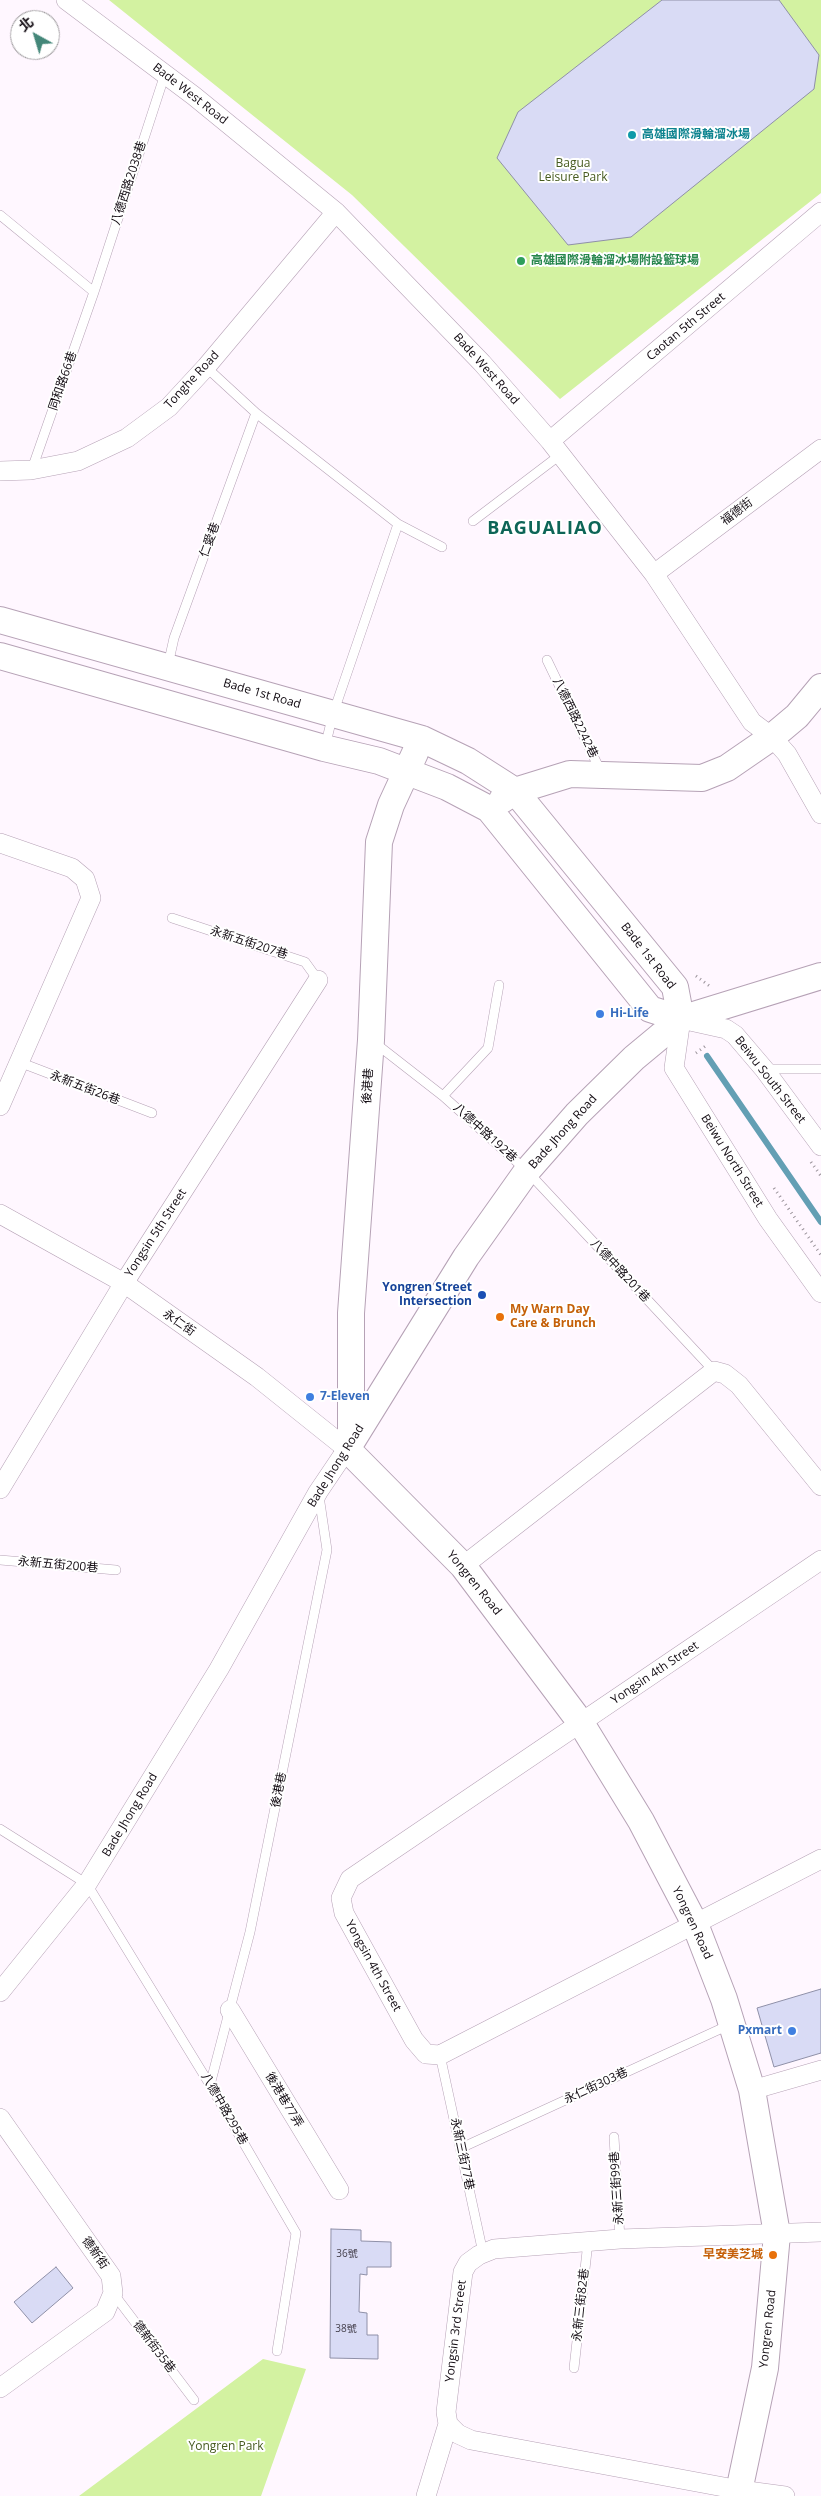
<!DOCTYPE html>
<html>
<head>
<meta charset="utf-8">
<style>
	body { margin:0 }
	#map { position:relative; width:821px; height:2496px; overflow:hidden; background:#fff7ff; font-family:"Open Sans","Noto Sans TC",sans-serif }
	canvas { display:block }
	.north { position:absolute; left:10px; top:10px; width:50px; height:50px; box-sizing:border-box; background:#fff; border:1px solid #a09da0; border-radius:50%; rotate:321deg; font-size:14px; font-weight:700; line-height:20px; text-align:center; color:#120b12 }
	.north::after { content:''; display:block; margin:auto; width:18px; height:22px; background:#448779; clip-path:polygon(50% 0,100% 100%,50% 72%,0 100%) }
</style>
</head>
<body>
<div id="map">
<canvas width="821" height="2496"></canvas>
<div class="north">北</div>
</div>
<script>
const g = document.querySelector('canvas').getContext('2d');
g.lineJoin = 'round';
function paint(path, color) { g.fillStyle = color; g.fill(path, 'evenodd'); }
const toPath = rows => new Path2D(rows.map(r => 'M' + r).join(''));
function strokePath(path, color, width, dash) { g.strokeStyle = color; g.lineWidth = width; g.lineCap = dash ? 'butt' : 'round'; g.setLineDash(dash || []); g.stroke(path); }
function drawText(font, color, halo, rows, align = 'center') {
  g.font = font + ' "Open Sans","Noto Sans TC",sans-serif'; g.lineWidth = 4; g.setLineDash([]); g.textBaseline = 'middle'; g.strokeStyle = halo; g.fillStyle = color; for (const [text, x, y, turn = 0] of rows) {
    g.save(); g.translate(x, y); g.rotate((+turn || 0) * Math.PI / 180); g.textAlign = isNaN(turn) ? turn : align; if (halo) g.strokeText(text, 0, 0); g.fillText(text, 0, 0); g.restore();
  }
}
paint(toPath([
	[109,0,821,0,821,193,560,399,352,195],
	[263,2359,306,2369,261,2496,79,2496]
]), '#d3f2a1');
strokePath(toPath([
	[707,1056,821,1222]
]), '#639fb4', 6);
const building = toPath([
	[662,0,779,0,819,55,814,89,631,237,568,245,497,158,518,112,662,0],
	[821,1989,821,2053,774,2067,757,2008,821,1989],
	[331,2229,361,2230,361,2241,391,2242,391,2267,367,2267,367,2275,360,2274,359,2312,367,2313,367,2335,378,2335,378,2359,330,2358,331,2229],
	[56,2267,73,2288,32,2323,14,2302,56,2267]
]);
paint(building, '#d9dbf5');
strokePath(building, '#8f90a8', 1);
const lane = toPath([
	[0,215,94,292],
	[206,367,256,413,398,524,442,547],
	[32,469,94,292,165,74],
	[473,521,560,455],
	[547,660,601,772],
	[168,665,174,638,256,413],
	[325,747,333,714,398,524],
	[172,918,305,962,318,980],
	[375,1043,443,1096,527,1171,714,1371],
	[19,1062,152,1113],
	[765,1069,821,1069],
	[443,1096,488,1048,499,985],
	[0,1560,116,1570],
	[0,1829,87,1884,210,2085,296,2233,277,2351],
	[440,2055,483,2253],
	[210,2085,250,1932,327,1550,319,1496],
	[614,2137,620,2239],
	[461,2148,729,2025],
	[113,2293,194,2400],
	[574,2368,588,2242]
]);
const street = toPath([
	[66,0,194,96,336,212,482,363,550,441,654,574,752,722,772,737,787,754,821,814],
	[550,441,821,212],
	[0,471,31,470,78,461,127,438,169,407,206,367,336,212],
	[654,574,821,449],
	[0,843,72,868,85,879,91,898,0,1106],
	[821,1146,764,1069,735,1035,726,1029,681,1019,674,1068,768,1219,821,1293],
	[0,1214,124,1283,257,1377,347,1449,318,1492,219,1669,87,1884,0,1992],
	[0,1489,124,1283,318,980],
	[821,1560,350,1879,341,1898,344,1913,414,2040,426,2054,440,2055,821,1859],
	[463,1566,714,1371,725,1374,739,1385,821,1486],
	[230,2010,339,2190],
	[752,2090,821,2070],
	[0,2118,111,2276,113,2293,105,2312,0,2388],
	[426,2496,448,2424],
	[785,2496,740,2490,471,2440,458,2434,448,2424,446,2412,463,2272,468,2263,479,2255,494,2249,620,2239,821,2232]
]);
const secondary = toPath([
	[0,620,422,739,468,761,515,791,675,987,681,1019],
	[0,656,324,748,379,761,447,787,489,809,650,1009,681,1019],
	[502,800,515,791,570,774,702,778,727,768,772,737,797,716,821,687],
	[351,1441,351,1313,371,1040,379,842,391,805,415,753],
	[738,2496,765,2368,777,2234,752,2090,724,1999,695,1924,641,1821,581,1723,463,1566,347,1449,466,1257,527,1171,577,1114,634,1058,681,1019,821,976]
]);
strokePath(lane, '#b6a2b6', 10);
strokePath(street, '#b6a2b6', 20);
strokePath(secondary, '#b6a2b6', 28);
strokePath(toPath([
	[696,976,711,987],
	[696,1053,707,1045],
	[811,1162,821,1176],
	[774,1188,821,1255]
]), '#9a939a', 3, [1, 4]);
strokePath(lane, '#fff', 9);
strokePath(street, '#fff', 19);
strokePath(secondary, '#fff', 26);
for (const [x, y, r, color] of [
	[632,135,5,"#0f9aa8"],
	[521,261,5,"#2e9e5b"],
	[600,1014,5,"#3f7fe0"],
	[482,1295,5,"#1a4fb4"],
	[500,1317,5,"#e8710a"],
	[310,1397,5,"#3f7fe0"],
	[792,2031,5,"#3f7fe0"],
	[773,2255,5,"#e8710a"]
]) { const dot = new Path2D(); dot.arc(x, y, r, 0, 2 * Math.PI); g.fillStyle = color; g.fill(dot); strokePath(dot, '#fff', 2); }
drawText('10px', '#443f4b', null, [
	["36號",347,2254],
	["38號",346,2329]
]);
drawText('12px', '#120b12', '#fff', [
	["Bade West Road",190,94,38],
	["八德西路2038巷",129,183,-72],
	["Caotan 5th Street",686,327,-40],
	["Bade West Road",486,369,48],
	["Tonghe Road",192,380,-47],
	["同和路66巷",63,381,-71],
	["福德街",737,512,-37],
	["仁愛巷",210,540,-70],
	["Bade 1st Road",262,694,16],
	["八德西路2242巷",575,718,64],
	["永新五街207巷",249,943,18],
	["Bade 1st Road",648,956,52],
	["Beiwu South Street",770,1080,52],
	["後港巷",368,1086,-86],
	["永新五街26巷",85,1088,21],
	["Bade Jhong Road",563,1132,-48],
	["八德中路192巷",485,1133,42],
	["Beiwu North Street",732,1161,58],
	["Yongsin 5th Street",156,1233,-57],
	["八德中路201巷",620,1271,47],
	["永仁街",179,1323,35],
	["Bade Jhong Road",336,1466,-58],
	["永新五街200巷",58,1565,5],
	["Yongren Road",474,1583,51],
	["Yongsin 4th Street",655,1673,-34],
	["後港巷",279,1790,-79],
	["Bade Jhong Road",130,1815,-59],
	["Yongren Road",692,1923,65],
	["Yongsin 4th Street",373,1966,61],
	["永仁街303巷",596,2086,-25],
	["後港巷77弄",284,2100,59],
	["八德中路295巷",224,2109,60],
	["永新三街77巷",462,2154,78],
	["永新三街99巷",617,2188,-94],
	["德新街",95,2253,55],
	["永新三街82巷",581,2305,-84],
	["Yongren Road",768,2329,-84],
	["Yongsin 3rd Street",456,2331,-83],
	["德新街35巷",154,2347,53]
]);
drawText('bold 12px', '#0d838f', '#fff', [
	["高雄國際滑輪溜冰場",642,135]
], 'left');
drawText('12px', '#475b20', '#fff', [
	["Bagua",573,164],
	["Leisure Park",573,178],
	["Yongren Park",226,2447]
]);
drawText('bold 12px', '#27864d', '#fff', [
	["高雄國際滑輪溜冰場附設籃球場",531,261]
], 'left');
drawText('bold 12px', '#366cbe', '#fff', [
	["Hi-Life",610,1014],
	["7-Eleven",320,1397],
	["Pxmart",782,2031,"right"]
], 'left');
drawText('bold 12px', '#164399', '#fff', [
	["Yongren Street",472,1288],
	["Intersection",472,1302]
], 'right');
drawText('bold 12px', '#c56008', '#fff', [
	["My Warn Day",510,1310],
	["Care & Brunch",510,1324],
	["早安美芝城",763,2255,"right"]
], 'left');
g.letterSpacing = '1px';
drawText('bold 18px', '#0d6557', '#fff', [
	["BAGUALIAO",545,529]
]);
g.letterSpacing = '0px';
</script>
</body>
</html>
